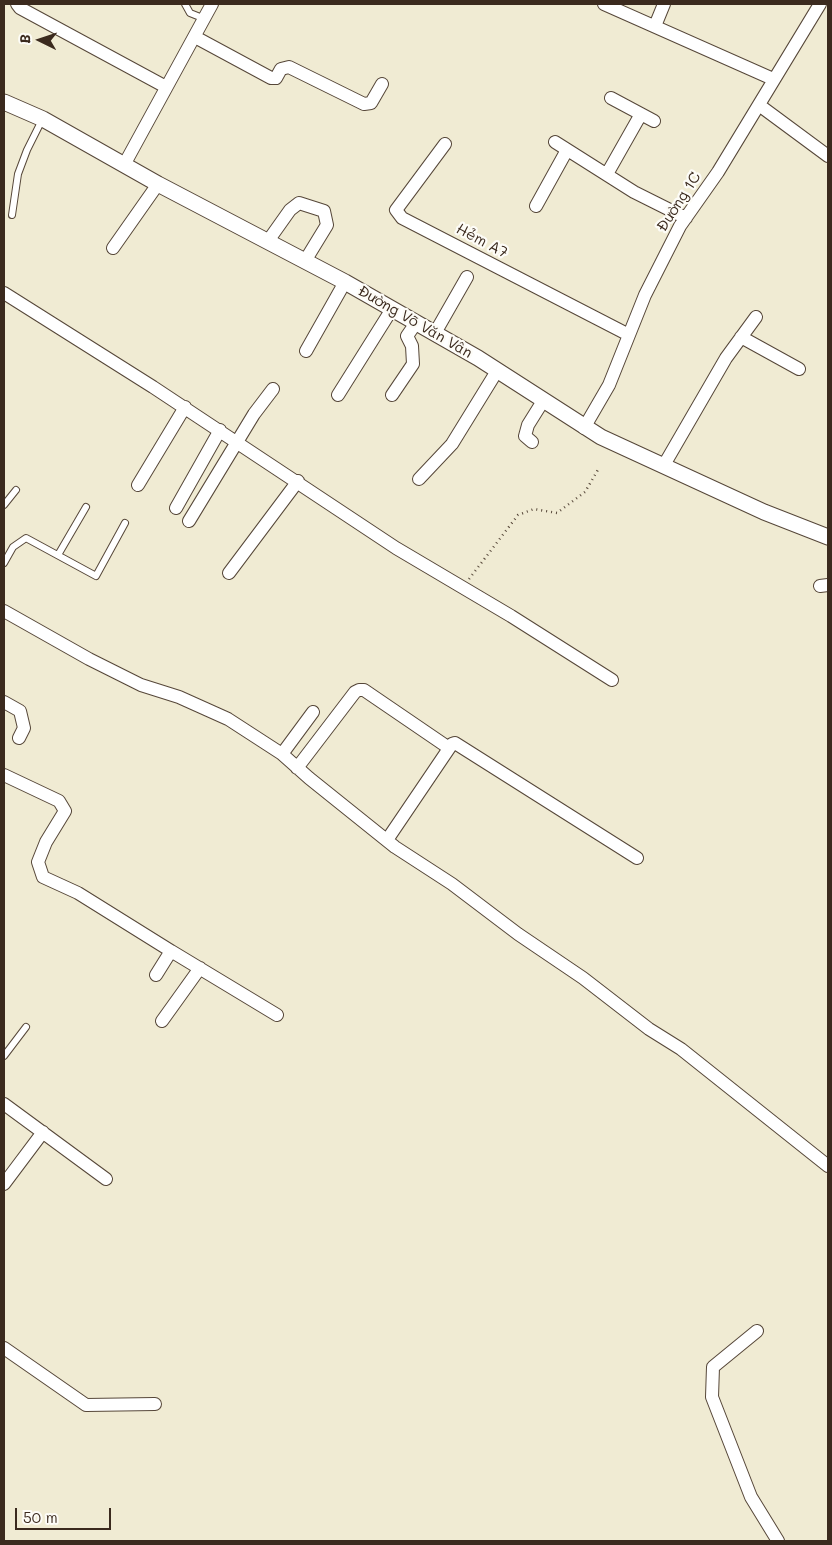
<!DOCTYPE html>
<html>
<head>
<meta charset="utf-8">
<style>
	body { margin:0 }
	#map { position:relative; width:832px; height:1545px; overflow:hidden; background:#f0ebd3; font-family:Mali,sans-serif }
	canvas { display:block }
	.frame { position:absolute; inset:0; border:5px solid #3b2a1e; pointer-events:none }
	.north { position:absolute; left:15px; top:15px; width:50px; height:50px; -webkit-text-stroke:4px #fdfcf7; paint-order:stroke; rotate:274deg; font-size:14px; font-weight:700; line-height:20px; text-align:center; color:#3b2a1e }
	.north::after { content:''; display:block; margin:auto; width:18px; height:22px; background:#3b2a1e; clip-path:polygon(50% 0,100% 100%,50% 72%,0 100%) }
	.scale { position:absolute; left:15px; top:1508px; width:96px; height:22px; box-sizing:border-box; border:2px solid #3b2a1e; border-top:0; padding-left:6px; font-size:15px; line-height:18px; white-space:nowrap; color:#3b2a1e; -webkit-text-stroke:4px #fdfcf7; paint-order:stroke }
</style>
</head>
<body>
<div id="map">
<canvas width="832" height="1545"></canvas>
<div class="frame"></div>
<div class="north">B</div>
<div class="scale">50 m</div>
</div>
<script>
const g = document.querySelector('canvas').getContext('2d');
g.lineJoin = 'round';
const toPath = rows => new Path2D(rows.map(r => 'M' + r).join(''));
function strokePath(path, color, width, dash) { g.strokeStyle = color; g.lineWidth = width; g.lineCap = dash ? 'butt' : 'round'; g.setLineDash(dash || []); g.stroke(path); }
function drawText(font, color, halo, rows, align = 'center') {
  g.font = font + ' Mali,sans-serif'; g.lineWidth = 4.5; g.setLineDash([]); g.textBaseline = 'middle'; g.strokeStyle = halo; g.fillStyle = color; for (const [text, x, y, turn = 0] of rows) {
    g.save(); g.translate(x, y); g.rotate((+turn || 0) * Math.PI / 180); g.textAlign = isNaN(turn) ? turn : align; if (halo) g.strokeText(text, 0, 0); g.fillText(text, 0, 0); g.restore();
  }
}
const service = toPath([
	[185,4,190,13,205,19],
	[12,215,18,174,27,150,42,120],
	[4,505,16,490],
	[58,555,86,507],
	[4,563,13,547,26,538,96,576,125,523],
	[4,1056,26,1027]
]);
const minor = toPath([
	[17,4,20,8,166,87],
	[604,4,773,79],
	[655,26,664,4],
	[195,37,271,78,276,78,281,69,289,67,364,104,371,103,382,84],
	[611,98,654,121],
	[759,105,828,156],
	[555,142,634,192,686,218],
	[445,144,396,210,402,218,629,335],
	[124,165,212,4],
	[607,174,641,114],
	[536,206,567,150],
	[268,241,290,210,299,203,324,211,327,225,305,261],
	[113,248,158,184],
	[4,293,153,387,396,548,511,616,612,680],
	[435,333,467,277],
	[741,337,799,369],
	[306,351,345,282],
	[338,395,392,309],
	[392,395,413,364,412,346,407,336,416,323],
	[584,428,609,385,645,295,680,226,718,172,820,4],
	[532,442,525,436,528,425,543,401],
	[664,465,726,358,756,317],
	[419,479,452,444,497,371],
	[138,485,185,407],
	[176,508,220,430],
	[189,521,254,414,273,389],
	[229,573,298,481],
	[820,586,828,585],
	[4,611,89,659,141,685,179,697,228,719,282,754,309,778,395,847,452,884,518,934,583,978,649,1029,681,1049,828,1166],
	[4,702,20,711,24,728,19,738],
	[282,754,313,712],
	[297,768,355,692,359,690,364,690,449,748],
	[4,775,59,801,65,811,46,842,38,862,43,877,78,893,171,951,156,975],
	[387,840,452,744,455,743,637,858],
	[171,951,277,1015],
	[162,1021,200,968],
	[4,1104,106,1179],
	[4,1184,43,1132],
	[757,1331,713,1367,712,1397,751,1497,778,1541],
	[4,1348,86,1405,155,1404]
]);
const tertiary = toPath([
	[4,102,43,119,158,184,345,282,478,358,601,437,764,512,828,537]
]);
strokePath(service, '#564739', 8);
strokePath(minor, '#564739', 14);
strokePath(tertiary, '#564739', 17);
strokePath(toPath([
	[469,579,518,515,534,509,557,513,585,492,599,468]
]), '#564739', 2.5, [1, 4]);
strokePath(service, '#fff', 6);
strokePath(minor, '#fff', 12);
strokePath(tertiary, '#fff', 15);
drawText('15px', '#3b2a1e', '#fdfcf7', [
	["Đường 1C",679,202,-57],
	["Hẻm A7",482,241,28],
	["Đường Võ Văn Vân",415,322,30]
]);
</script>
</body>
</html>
